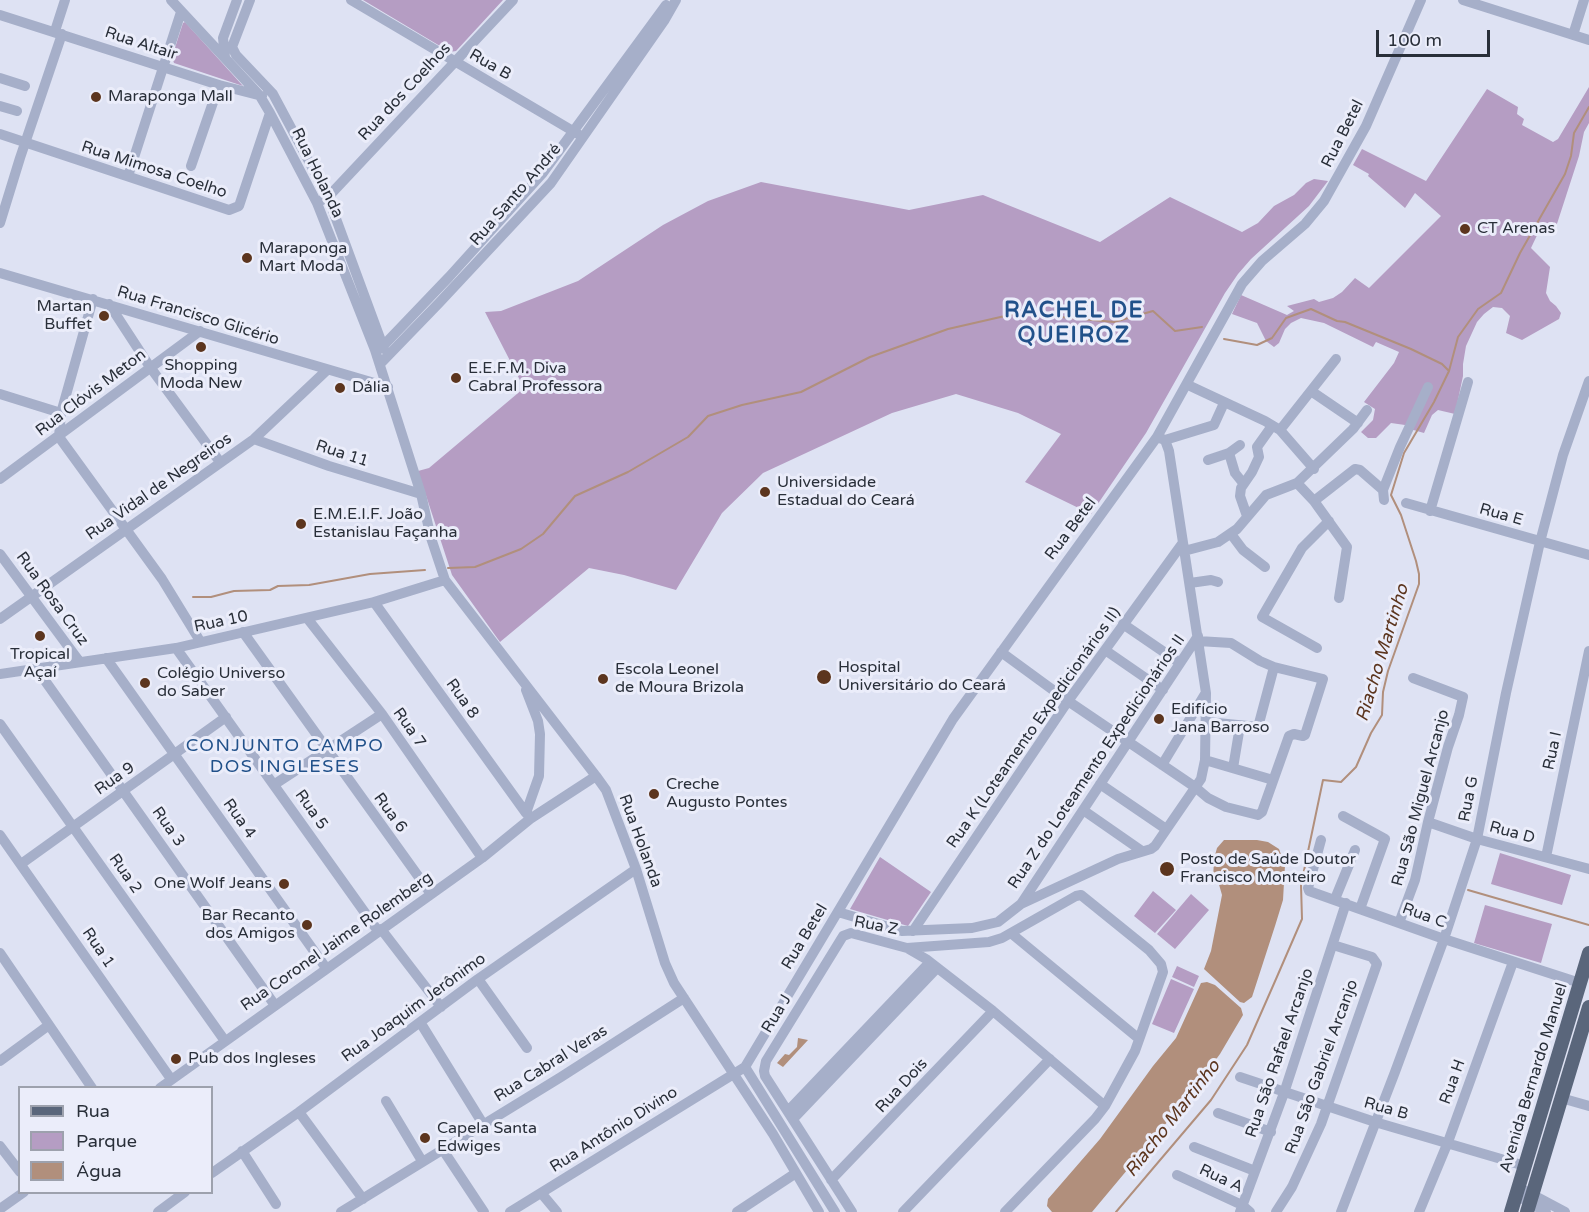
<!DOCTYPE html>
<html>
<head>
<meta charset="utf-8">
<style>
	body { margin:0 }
	#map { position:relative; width:1589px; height:1212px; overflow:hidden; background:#dee2f3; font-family:"Varela Round",sans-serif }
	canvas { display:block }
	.legend { position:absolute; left:18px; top:1086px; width:195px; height:108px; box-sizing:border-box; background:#ebedfa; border:2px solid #9da1ad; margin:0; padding:8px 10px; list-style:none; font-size:18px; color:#292f39 }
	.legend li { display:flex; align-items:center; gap:12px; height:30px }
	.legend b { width:30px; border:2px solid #9da1ad }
	.scale { position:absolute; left:1376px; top:30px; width:114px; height:27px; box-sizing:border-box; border:3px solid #292f39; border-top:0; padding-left:8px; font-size:18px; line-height:21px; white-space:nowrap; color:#292f39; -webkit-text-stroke:4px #ebedfa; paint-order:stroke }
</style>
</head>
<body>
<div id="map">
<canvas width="1589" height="1212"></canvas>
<ul class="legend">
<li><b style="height:8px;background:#5a667b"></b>Rua</li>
<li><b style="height:16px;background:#b59dc3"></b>Parque</li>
<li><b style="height:16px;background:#b18f7c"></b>Água</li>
</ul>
<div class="scale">100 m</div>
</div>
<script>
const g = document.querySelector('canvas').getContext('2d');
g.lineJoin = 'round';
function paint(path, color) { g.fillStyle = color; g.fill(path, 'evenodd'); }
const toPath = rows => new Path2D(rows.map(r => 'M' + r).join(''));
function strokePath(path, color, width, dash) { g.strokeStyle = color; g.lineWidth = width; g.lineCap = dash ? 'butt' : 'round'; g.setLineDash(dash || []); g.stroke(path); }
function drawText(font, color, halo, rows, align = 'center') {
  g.font = font + ' "Varela Round",sans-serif'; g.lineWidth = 6; g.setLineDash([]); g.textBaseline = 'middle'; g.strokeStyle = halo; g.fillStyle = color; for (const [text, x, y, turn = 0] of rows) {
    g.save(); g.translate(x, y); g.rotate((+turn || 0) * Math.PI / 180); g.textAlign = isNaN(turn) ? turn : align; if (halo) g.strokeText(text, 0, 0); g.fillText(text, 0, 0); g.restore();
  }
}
paint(toPath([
	[363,0,503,0,456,51,450,52],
	[185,22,243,86,174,63,172,57,183,23],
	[1589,87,1589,123,1584,132,1579,156,1554,233,1540,229,1531,248,1550,267,1546,293,1550,301,1556,306,1561,313,1559,319,1522,340,1506,333,1510,316,1502,308,1493,307,1484,314,1477,322,1466,346,1463,364,1463,376,1455,414,1438,410,1432,415,1424,433,1410,429,1405,425,1391,423,1376,438,1368,438,1361,432,1373,420,1375,409,1364,402,1394,363,1399,352,1376,342,1373,347,1324,323,1301,318,1291,323,1285,329,1279,343,1274,347,1266,341,1257,323,1232,314,1241,295,1287,315,1294,311,1287,306,1314,299,1319,302,1333,298,1342,292,1355,278,1369,288,1441,216,1415,193,1405,208,1368,176,1369,174,1353,165,1362,149,1426,181,1487,89,1518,107,1517,114,1524,119,1522,125,1553,142,1558,139],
	[1314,179,1328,181,1309,206,1251,259,1238,274,1225,293,1146,433,1091,514,1025,482,1061,434,1018,413,956,394,892,413,763,473,722,513,676,590,624,575,589,568,500,642,452,575,418,471,429,468,524,388,485,312,501,311,578,281,663,225,708,201,761,182,909,210,983,195,1100,242,1170,197,1242,232,1258,223,1274,206,1294,195,1306,183],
	[1500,853,1571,875,1562,905,1491,884],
	[880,857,931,892,908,926,850,909],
	[1153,891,1176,910,1155,933,1134,916],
	[1191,894,1209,910,1175,949,1157,934],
	[1485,905,1552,924,1541,963,1474,943],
	[1177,966,1199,976,1194,987,1172,977],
	[1171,979,1194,989,1174,1033,1152,1024]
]), '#b59dc3');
paint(toPath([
	[1224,840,1257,840,1268,842,1279,849,1285,865,1283,900,1275,926,1252,997,1244,1003,1240,1002,1204,969,1211,951,1222,895,1218,881,1213,880,1214,859,1217,848],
	[1207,982,1215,985,1241,1008,1243,1015,1220,1054,1189,1096,1092,1212,1052,1212,1047,1206,1048,1199,1100,1139,1153,1066,1176,1038,1201,983],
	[798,1038,808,1040,783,1067,777,1063,785,1054,789,1055,797,1047]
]), '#b18f7c');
strokePath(toPath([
	[1224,339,1257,345,1272,338,1286,318,1311,309,1337,321,1345,322,1411,349,1442,364,1448,370],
	[448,568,475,567,521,549,543,534,575,496,628,472,688,437,708,416,742,405,801,392,870,357,948,329,1018,313,1114,322,1153,311,1175,331,1202,327],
	[193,597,211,597,234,591,270,590,278,586,309,585,370,574,425,570],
	[1468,890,1589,925],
	[1116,1212,1211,1100,1247,1045,1276,979,1302,919,1301,885,1323,780,1341,782,1356,767,1371,733,1382,715,1383,692,1388,671,1419,584,1419,574,1416,561,1401,515,1391,495,1404,453,1434,402,1449,371,1458,337,1478,309,1501,293,1520,253,1565,174,1571,156,1574,133,1589,107]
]), '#b18f7c', 2);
strokePath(toPath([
	[171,0,249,84,260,96,270,113,317,203,375,350,421,494,431,538,445,580,596,776,606,790,636,869,665,963,674,983,773,1134,819,1212],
	[351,0,578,134],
	[1463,0,1589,40],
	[0,15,219,85,262,96],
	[55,31,65,0],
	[1573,35,1584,0],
	[232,47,236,55,273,94,328,197,384,349],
	[226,50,232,47,250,0],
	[225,57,223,38,237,0],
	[0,78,25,86],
	[0,106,17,111],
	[0,134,229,210,239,206,270,113],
	[191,166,219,85],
	[128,176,181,12],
	[322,200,328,197,513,0],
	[0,223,20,158,62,34],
	[0,273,388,387],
	[109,304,150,367,220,462],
	[375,350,383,346,449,277,542,174,666,5],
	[380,364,439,303,551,183,664,21,676,0],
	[1188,385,1265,421,1280,430,1314,469],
	[1311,391,1358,423],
	[0,394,61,413],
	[1280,430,1336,359],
	[59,437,162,579,200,641],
	[59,437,61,413,93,299],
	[254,439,329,466,421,494],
	[1165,440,1214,425,1224,403],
	[1229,453,1235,473,1243,483],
	[1208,460,1229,453,1240,445],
	[0,479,200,331],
	[1297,483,1314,501,1347,547,1339,598],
	[1384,500,1383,490,1400,447,1428,387],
	[1314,501,1355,469,1360,470,1383,490],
	[1406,503,1589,555],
	[1430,511,1468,382],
	[1247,516,1240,496,1241,488,1252,472,1259,457,1257,447,1272,426],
	[1231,534,1243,550,1265,567],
	[1184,551,1218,542,1237,529,1266,495,1297,483,1353,429,1367,410],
	[0,554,79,661],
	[1190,583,1211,580,1218,582],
	[374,602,526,813],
	[307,618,382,714,482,858],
	[0,619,254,439,327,370],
	[1123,624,1180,663],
	[243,632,431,894],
	[176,648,378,931],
	[1317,648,1262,617,1302,548,1329,521],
	[1105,650,1163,690],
	[1001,652,1068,701,1195,787,1208,798,1226,807,1258,815,1262,812,1289,736,1294,734,1303,736,1305,735,1323,679,1274,667,1260,661,1231,643,1198,641],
	[106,658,326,968],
	[36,668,274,1004],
	[0,674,176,648,374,602,445,580],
	[526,690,538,721,540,734,539,776,526,813,529,816],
	[1207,722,1258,727,1274,667],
	[0,724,225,1041],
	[1205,760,1273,780],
	[1162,765,1205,694],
	[1233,768,1240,726],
	[275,784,382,714],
	[1100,784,1166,829],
	[1083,810,1142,851],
	[1343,816,1385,839,1360,909],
	[1428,822,1477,839,1589,869],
	[0,835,171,1079],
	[1321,840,1308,888,1309,891,1444,939,1580,983],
	[1546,857,1589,651],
	[21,864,226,717],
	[1335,899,1355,850],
	[1021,904,1198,636],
	[838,912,902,931,972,928,998,922,1021,904,1118,859,1151,849,1155,846,1201,779,1205,760,1206,693,1169,451,1165,440,1157,437],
	[1399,923,1415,880,1428,822,1448,747,1459,715,1463,697,1413,678],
	[381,929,441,1007],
	[913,931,1068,701,1182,544],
	[1012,934,1138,1038],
	[907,948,989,942,1002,938,1076,896,1081,895,1149,950,1161,964,1163,972,1135,1051,1105,1106,1095,1119,1005,1212],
	[0,953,92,1088],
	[478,979,527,1048],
	[420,1022,483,1124],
	[0,1061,49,1025],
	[745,1067,835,1212],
	[1240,1077,1375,1122,1525,1166],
	[160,1088,482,858,530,819,596,776],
	[1561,1098,1589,1106],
	[386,1101,422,1161],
	[788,1111,930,962],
	[299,1112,363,1199],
	[1218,1113,1271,1132],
	[793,1119,937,968],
	[0,1146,20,1172],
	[1194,1147,1255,1171],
	[443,1150,484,1212],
	[242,1151,276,1204],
	[212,1173,299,1112,478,979,636,869],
	[1177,1175,1242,1205,1250,1212],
	[831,1180,993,1011],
	[1518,1187,1565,1212],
	[542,1194,557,1212],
	[1516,1195,1546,1212],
	[0,1209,24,1192],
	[158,1212,185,1192],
	[341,1212,561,1077,684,998],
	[510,1212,745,1067,953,719,1157,437,1242,284,1262,261,1305,224,1324,201,1366,126,1421,0],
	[737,1212,796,1173],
	[852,1212,765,1076,764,1071,766,1061,843,936,851,933,907,948,926,959,993,1011,1105,1106],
	[903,1212,1050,1059],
	[1240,1212,1284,1093,1346,903],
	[1276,1212,1292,1187,1321,1124,1377,964,1372,957,1333,945],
	[1341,1212,1395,1072,1444,939,1477,839,1506,693,1540,542,1563,455,1589,381],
	[1419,1212,1448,1142,1513,962]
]), '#a6afc9', 10);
strokePath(toPath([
	[1511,1212,1589,953],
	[1527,1212,1589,1007]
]), '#5a667b', 14);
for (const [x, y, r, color] of [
	[96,97,6,"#5c351e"],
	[1465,229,6,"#5c351e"],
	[247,258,6,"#5c351e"],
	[104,316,6,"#5c351e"],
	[201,347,6,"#5c351e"],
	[456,378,6,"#5c351e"],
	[340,388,6,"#5c351e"],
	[765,492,6,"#5c351e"],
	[301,524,6,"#5c351e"],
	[40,636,6,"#5c351e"],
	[824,677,8,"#5c351e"],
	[603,679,6,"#5c351e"],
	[145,683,6,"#5c351e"],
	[1159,719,6,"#5c351e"],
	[654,794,6,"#5c351e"],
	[1167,869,8,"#5c351e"],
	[284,884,6,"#5c351e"],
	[307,925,6,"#5c351e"],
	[176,1059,6,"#5c351e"],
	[425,1138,6,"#5c351e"]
]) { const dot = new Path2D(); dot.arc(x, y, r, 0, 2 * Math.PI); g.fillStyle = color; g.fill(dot); strokePath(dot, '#ebedfa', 2); }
drawText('16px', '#292f39', '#ebedfa', [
	["Rua Altair",141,44,18],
	["Rua B",490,65,30],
	["Rua dos Coelhos",405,92,-47],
	["Rua Betel",1343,134,-63],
	["Rua Mimosa Coelho",154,170,18],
	["Rua Holanda",317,173,64],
	["Rua Santo André",516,195,-49],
	["Rua Francisco Glicério",198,316,17],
	["Rua Clóvis Meton",91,393,-37],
	["Rua 11",342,454,18],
	["Rua Vidal de Negreiros",159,487,-35],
	["Rua E",1501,515,16],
	["Rua Betel",1071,529,-53],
	["Rua Rosa Cruz",52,599,54],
	["Rua 10",221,622,-12],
	["Rua 8",462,699,55],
	["Rua 7",409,728,55],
	["Rua K (Loteamento Expedicionários II)",1034,728,-55],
	["Rua I",1553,751,-78],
	["Rua Z do Loteamento Expedicionários II",1097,762,-56],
	["Rua 9",115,779,-35],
	["Rua São Miguel Arcanjo",1421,798,-75],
	["Rua G",1469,799,-79],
	["Rua 5",311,810,55],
	["Rua 6",390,813,54],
	["Rua 4",239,819,55],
	["Rua 3",168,827,55],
	["Rua D",1512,833,15],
	["Rua Holanda",640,841,70],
	["Rua 2",125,874,55],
	["Rua C",1424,916,20],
	["Rua Z",876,926,11],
	["Rua Betel",805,937,-59],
	["Rua Coronel Jaime Rolemberg",337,942,-35],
	["Rua 1",98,948,56],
	["Rua Joaquim Jerônimo",414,1008,-36],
	["Rua J",777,1014,-59],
	["Rua São Rafael Arcanjo",1280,1053,-71],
	["Rua Cabral Veras",551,1064,-32],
	["Rua São Gabriel Arcanjo",1322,1067,-70],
	["Avenida Bernardo Manuel",1534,1078,-73],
	["Rua H",1453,1082,-70],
	["Rua Dois",902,1086,-47],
	["Rua B",1386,1109,16],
	["Rua Antônio Divino",614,1130,-32],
	["Rua A",1221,1179,25]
]);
drawText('16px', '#292f39', '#ebedfa', [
	["Maraponga Mall",108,97],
	["CT Arenas",1477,229],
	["Maraponga",259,249],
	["Mart Moda",259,267],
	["Martan",92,307,"right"],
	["Buffet",92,325,"right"],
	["Shopping",201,366,"center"],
	["Moda New",201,384,"center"],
	["E.E.F.M. Diva",468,369],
	["Cabral Professora",468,387],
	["Dália",352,388],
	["Universidade",777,483],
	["Estadual do Ceará",777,501],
	["E.M.E.I.F. João",313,515],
	["Estanislau Façanha",313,533],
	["Tropical",40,655,"center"],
	["Açaí",40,673,"center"],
	["Hospital",838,668],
	["Universitário do Ceará",838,686],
	["Escola Leonel",615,670],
	["de Moura Brizola",615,688],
	["Colégio Universo",157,674],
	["do Saber",157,692],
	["Edifício",1171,710],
	["Jana Barroso",1171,728],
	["Creche",666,785],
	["Augusto Pontes",666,803],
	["Posto de Saúde Doutor",1180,860],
	["Francisco Monteiro",1180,878],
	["One Wolf Jeans",272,884,"right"],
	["Bar Recanto",295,916,"right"],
	["dos Amigos",295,934,"right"],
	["Pub dos Ingleses",188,1059],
	["Capela Santa",437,1129],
	["Edwiges",437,1147]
], 'left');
drawText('italic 18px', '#5c351e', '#ebedfa', [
	["Riacho Martinho",1383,653,-73],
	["Riacho Martinho",1173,1119,-52]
]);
g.letterSpacing = '1.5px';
drawText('18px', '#21518a', '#ebedfa', [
	["CONJUNTO CAMPO",285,746],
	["DOS INGLESES",285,767]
]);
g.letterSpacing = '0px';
g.letterSpacing = '1.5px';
drawText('bold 22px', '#21518a', '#ebedfa', [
	["RACHEL DE",1074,311],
	["QUEIROZ",1074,336]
]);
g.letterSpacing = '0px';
</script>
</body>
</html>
